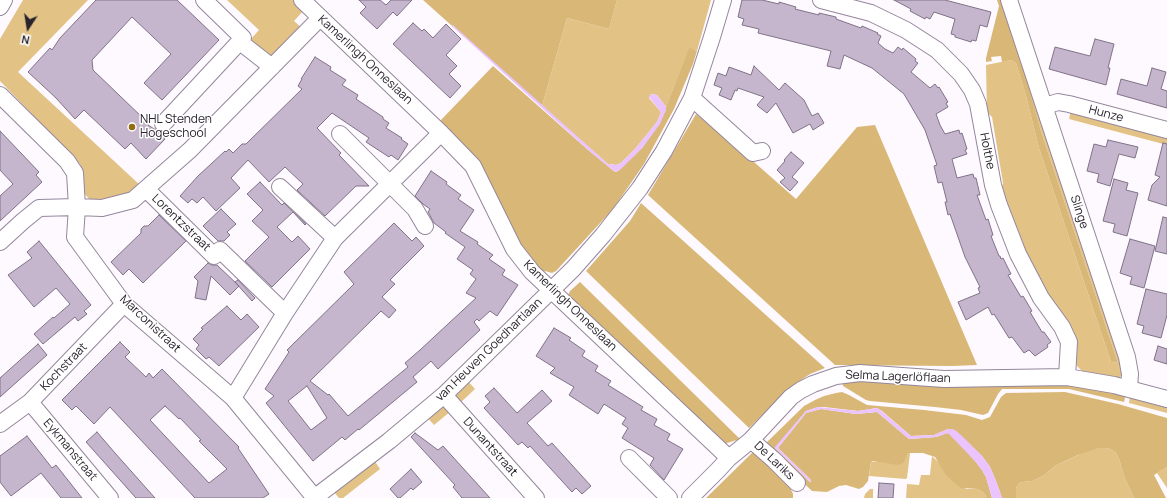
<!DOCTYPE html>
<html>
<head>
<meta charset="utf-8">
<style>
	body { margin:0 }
	#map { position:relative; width:1167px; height:498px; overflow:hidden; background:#fdf9fe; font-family:Manrope,sans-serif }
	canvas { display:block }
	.north { position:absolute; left:8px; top:8px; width:40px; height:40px; -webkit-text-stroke:3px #fff; paint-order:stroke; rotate:192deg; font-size:11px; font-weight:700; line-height:16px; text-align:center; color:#29232c }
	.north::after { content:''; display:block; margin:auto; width:14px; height:18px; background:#29232c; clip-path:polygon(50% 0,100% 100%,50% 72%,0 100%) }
</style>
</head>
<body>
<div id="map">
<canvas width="1167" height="498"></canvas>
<div class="north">N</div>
</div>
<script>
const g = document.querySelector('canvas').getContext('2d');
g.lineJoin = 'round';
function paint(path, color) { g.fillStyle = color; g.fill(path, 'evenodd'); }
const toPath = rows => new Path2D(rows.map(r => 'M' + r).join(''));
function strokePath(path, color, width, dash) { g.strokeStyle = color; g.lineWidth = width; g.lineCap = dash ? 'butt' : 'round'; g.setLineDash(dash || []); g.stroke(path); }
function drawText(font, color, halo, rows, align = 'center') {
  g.font = font + ' Manrope,sans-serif'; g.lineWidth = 3; g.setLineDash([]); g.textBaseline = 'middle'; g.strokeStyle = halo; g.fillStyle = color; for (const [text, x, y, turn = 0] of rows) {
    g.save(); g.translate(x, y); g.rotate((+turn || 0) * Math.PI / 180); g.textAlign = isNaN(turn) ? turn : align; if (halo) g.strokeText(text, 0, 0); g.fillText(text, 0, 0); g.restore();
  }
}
paint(toPath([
	[23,0,88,0,18,72,141,186,131,194,102,201,90,200,83,192,84,176,80,164,0,81,0,39],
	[227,0,295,0,305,9,294,21,303,29,269,62,250,40,259,30],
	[617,0,711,0,697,51,689,49,666,107,657,95,651,94,649,98,661,112,657,122,635,149,621,163,616,165,608,164,542,106,567,18,609,29],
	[1024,59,1123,362,1123,374,1120,377,1116,379,1083,372,1077,366,1055,307,1033,270,1001,191,1003,183,992,117,987,112,986,65,1011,60,1016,63,1026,96,1039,148,1111,362,1118,363,1041,131,1020,61],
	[1071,110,1167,135,1167,145,1069,119],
	[468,381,475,389,459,404,456,398,457,392],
	[1130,395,1167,405,1167,413,1129,403],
	[442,407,451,411,434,425,427,417,439,408],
	[1093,448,1107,448,1112,450,1116,453,1119,459,1125,479,1134,498,1016,498,1016,488,1019,483,1023,482,1032,481,1043,476,1055,466],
	[908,453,910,453,907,478,906,479,869,476,871,462,905,458],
	[932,456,966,489,978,489,985,494,986,498,906,498,907,484,919,485,921,475,930,475],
	[374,460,380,469,343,498,339,498,334,492],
	[1167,467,1167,488,1157,473],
	[870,489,873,489,873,498,864,498,865,494]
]), '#e2c285');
paint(toPath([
	[423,0,617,0,609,29,567,18,542,106],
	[997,0,1005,0,1021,61,1041,131,1118,363,1111,362,1039,148,1026,96,1016,63,1011,60,1002,62,1001,56,991,57,992,61,986,62,986,58,999,6],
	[689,48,697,51,693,64,674,109,644,164,613,209,556,271,552,273,545,271,542,273,526,256,481,167,455,136,440,121,493,66,587,149,615,172,618,171,643,147,666,110,666,107],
	[696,114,754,162,796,199,857,127,875,125,977,365,952,366,835,365,648,195],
	[641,203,825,368,810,374,791,387,749,428,586,271,630,221],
	[580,282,740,439,724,444,568,296,570,291],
	[850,380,994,386,1080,386,1126,394,1124,402,1069,389,1002,389,998,394,988,413,983,415,961,410,935,407,870,401,866,400,843,386,842,381],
	[842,392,849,395,867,405,924,410,966,415,982,420,990,417,1001,397,1006,393,1065,392,1118,404,1167,418,1167,467,1154,475,1166,498,1134,498,1125,479,1119,459,1116,453,1112,450,1107,448,1098,448,1078,455,1055,466,1043,476,1032,481,1023,482,1019,483,1016,488,1016,498,1002,498,996,481,990,467,982,456,956,431,948,429,934,435,911,436,882,411,877,408,858,411,824,407,818,407,806,411,776,447,775,448,810,482,811,482,811,480,778,448,806,413,821,409,856,414,877,412,909,439,936,437,947,433,951,434,975,461,982,470,986,477,992,498,986,498,985,494,978,489,962,488,958,486,946,475,935,457,923,453,908,453,903,463,898,465,873,461,871,462,868,481,863,487,859,489,846,485,839,486,827,492,812,491,765,446,765,444,804,406,815,400,824,396,836,393],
	[754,451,786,478,793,494,793,498,706,498]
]), '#d9b877');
paint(toPath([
	[453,25,608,164,616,165,621,163,635,149,657,122,661,112,649,97,651,94,657,95,666,107,666,110,660,124,643,147,621,169,615,172,587,149,452,26],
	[818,407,858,411,877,408,879,409,911,436,934,435,948,429,953,429,961,435,982,456,990,467,996,481,1002,498,992,498,986,477,982,470,975,461,948,433,936,437,909,439,877,412,856,414,821,409,806,413,778,448,811,480,811,481,810,482,775,448,775,447,806,411]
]), '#ebc3fe');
const building = toPath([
	[96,0,177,0,219,40,162,100,144,83,171,54,132,17,92,60,93,70,145,120,149,123,148,125,159,132,165,139,146,159,131,143,125,149,84,110,75,119,56,98,28,72,50,48,52,50,60,38,96,0],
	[359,0,380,0,386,5,391,0,412,0,397,16,393,12,377,29,360,13,366,7,359,0],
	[742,0,762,0,779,4,779,2,796,7,795,9,819,15,819,13,836,17,836,19,861,28,862,26,878,33,877,34,881,36,878,43,885,49,893,53,898,47,902,50,903,48,916,59,915,61,918,63,911,72,930,88,935,84,938,88,939,87,948,102,946,103,948,107,936,114,940,125,945,134,959,130,960,134,962,133,967,149,965,150,967,154,952,159,957,178,973,174,974,178,976,178,980,195,977,195,986,220,988,219,993,235,991,236,999,256,1000,256,1001,259,1003,258,1011,274,1008,275,1021,297,1023,296,1032,311,1030,312,1042,332,1044,332,1051,342,1047,345,1048,347,1035,356,1029,350,1024,353,1012,337,1009,338,994,314,992,315,988,307,966,320,958,302,980,293,978,288,980,287,965,257,950,214,948,215,945,202,947,202,942,182,938,183,934,166,937,165,925,130,904,94,872,68,844,55,840,69,827,66,831,51,758,33,759,29,742,25,744,19,738,17,742,0],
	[894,0,945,0,991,12,987,27,980,25,976,41,972,40,971,42,955,37,955,35,951,34,955,19,934,12,930,19,926,17,925,19,910,11,911,9,894,0],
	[413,23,422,31,424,29,433,38,446,24,461,39,446,55,457,66,449,74,461,86,450,98,393,44,413,23],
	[1095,39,1114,44,1108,68,1110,68,1106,85,1049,69,1055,47,1090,56,1095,39],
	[315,57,331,67,330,70,346,80,342,85,358,95,356,99,383,117,383,119,389,123,386,128,402,138,401,139,408,144,398,160,391,155,389,157,366,142,369,138,332,113,317,128,341,153,339,155,369,186,356,186,325,216,297,190,303,184,285,167,269,182,248,160,231,178,240,188,216,211,203,197,197,203,192,199,188,203,180,196,198,176,225,151,226,152,229,149,233,153,242,144,246,144,302,89,298,86,302,79,301,79,315,57],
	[754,66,779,90,785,83,804,100,812,116,818,113,824,123,813,130,810,124,793,133,776,103,767,113,759,107,757,105,764,97,738,88,737,91,735,90,731,100,719,95,722,88,714,85,718,73,726,76,729,67,751,75,754,66],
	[1152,68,1166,72,1161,89,1167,91,1167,108,1117,94,1121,79,1147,86,1152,68],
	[0,131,39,172,36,175,42,182,0,221,0,196,13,184,0,170,0,131],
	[1108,140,1138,147,1135,158,1119,154,1110,186,1097,182,1099,174,1087,171,1094,144,1106,147,1108,140],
	[1163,143,1167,144,1167,206,1148,200,1152,185,1160,177,1155,175,1163,143],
	[791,152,804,163,792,177,798,182,790,191,780,182,785,178,777,170,785,161,784,160,791,152],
	[431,171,447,182,446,184,461,195,458,199,474,210,460,231,478,242,477,244,493,255,489,259,505,270,502,275,518,285,497,316,490,311,479,321,477,319,474,322,480,330,438,369,431,361,413,377,417,382,359,430,358,429,345,440,342,437,313,461,266,403,274,396,265,389,289,352,287,350,354,284,344,272,394,223,412,241,416,237,424,246,390,280,395,284,382,297,396,310,389,318,381,311,310,381,328,395,329,394,348,416,408,367,405,363,420,350,476,298,466,293,476,279,470,274,473,270,457,259,465,247,445,233,446,232,434,223,428,212,430,209,423,204,415,196,431,171],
	[307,386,327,418,311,430,288,401,307,386],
	[1114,179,1128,183,1126,190,1138,193,1127,236,1113,232,1115,224,1103,221,1114,179],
	[260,182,282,205,284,203,306,224,305,225,293,212,277,227,292,242,298,236,310,249,272,287,245,261,269,237,252,221,263,210,247,194,260,182],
	[221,209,236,224,227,232,230,235,224,241,218,241,203,226,221,209],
	[159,215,186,241,143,283,129,269,123,275,111,262,141,233,141,229,144,226,148,226,159,215],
	[1163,217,1167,218,1167,254,1155,251,1163,217],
	[1130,239,1155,246,1144,288,1130,284,1132,277,1120,273,1130,239],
	[39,241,91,305,84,311,87,314,78,321,75,317,43,344,34,334,53,317,54,318,70,304,56,288,34,307,8,275,32,258,27,252,39,241],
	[208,263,212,265,217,265,239,286,230,295,211,276,206,300,195,298,198,281,194,277,208,263],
	[238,280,255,298,252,301,235,282,238,280],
	[1146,289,1167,294,1167,315,1161,338,1142,333,1144,326,1137,324,1146,289],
	[227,306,241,320,247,314,259,327,219,366,209,357,206,359,196,349,199,345,193,339,203,329,201,328,227,306],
	[554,328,571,338,569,340,585,351,582,356,598,366,595,371,611,381,608,385,643,407,641,410,657,419,654,425,670,434,667,440,683,449,664,480,650,465,654,458,622,438,628,428,622,424,626,418,604,404,598,414,569,395,574,387,550,373,555,368,536,356,554,328],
	[120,342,130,352,125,357,146,377,149,373,153,378,162,369,239,447,238,448,269,494,263,498,195,498,110,407,94,424,76,406,72,410,62,400,120,342],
	[165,406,179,419,180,418,201,440,199,441,227,469,209,483,150,420,165,406],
	[38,344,47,355,0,397,0,378,38,344],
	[1158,346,1167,349,1167,364,1154,360,1158,346],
	[494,388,517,413,542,390,552,401,527,423,548,446,552,443,591,486,582,494,576,488,572,492,530,446,528,448,522,442,518,445,484,408,490,402,485,396,494,388],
	[97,432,115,453,155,498,136,498,95,452,86,442,97,432],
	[415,433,438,450,443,446,490,498,462,498,453,487,455,485,411,437,415,433],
	[27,436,52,468,56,465,82,498,61,498,41,473,11,496,0,482,0,456,27,436],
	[411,469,422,482,413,490,411,488,400,498,398,498,390,489,411,469],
	[879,483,894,484,893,498,878,498,879,483]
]);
paint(building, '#c5b6cd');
strokePath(building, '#807288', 1);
const minor = toPath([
	[302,0,441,133,473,166,514,249,532,272,729,458],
	[821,0,871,13,906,30,937,50,961,74,972,90,978,104,993,185,999,205,1018,254,1041,298,1062,327,1069,342,1067,377],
	[1009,0,1127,357,1130,374,1129,388],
	[0,7,4,0],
	[240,42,272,67],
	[0,95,67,161,75,173,77,207,75,237,124,304,233,398,315,498],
	[692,98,753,153,762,151],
	[1045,106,1058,102,1069,104,1167,130],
	[163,124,243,38,204,0],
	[340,134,415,209,425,226],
	[280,187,335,238],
	[146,189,214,256,220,250,285,313],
	[0,242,23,221,39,208,77,207,102,208,133,200,190,150,320,18],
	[444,395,536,498],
	[233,398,285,313,335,238,441,133],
	[30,402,110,498],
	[0,424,30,402,124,304],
	[751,440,774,460,797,483],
	[629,458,669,498],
	[314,498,389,441,444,395,573,269,603,235,640,188,664,151,692,98,712,37,723,0],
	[690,498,718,470,729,458,751,440,791,397,801,390,813,384,836,376,860,373,944,379,1067,377,1114,385,1167,399]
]);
strokePath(minor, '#95869c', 18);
strokePath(minor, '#fff', 16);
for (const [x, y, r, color] of [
	[132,127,4,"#916c13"]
]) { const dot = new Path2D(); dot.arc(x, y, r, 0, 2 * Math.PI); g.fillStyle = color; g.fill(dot); strokePath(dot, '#fff', 1.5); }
drawText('12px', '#29232c', '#fff', [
	["Kamerlingh Onneslaan",365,60,43],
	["Hunze",1106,114,15],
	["Holthe",987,151,79],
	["Slinge",1079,212,72],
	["Lorentzstraat",181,223,44],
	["Kamerlingh Onneslaan",570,306,44],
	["Marconistraat",150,324,43],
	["van Heuven Goedhartlaan",489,350,-44],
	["Kochstraat",64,367,-46],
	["Selma Lagerlöflaan",898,377,2],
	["Dunantstraat",490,447,48],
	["Eykmanstraat",70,450,50],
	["De Lariks",774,461,43]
]);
drawText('12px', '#29232c', '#fff', [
	["NHL Stenden",140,120],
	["Hogeschool",140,134]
], 'left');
</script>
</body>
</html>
